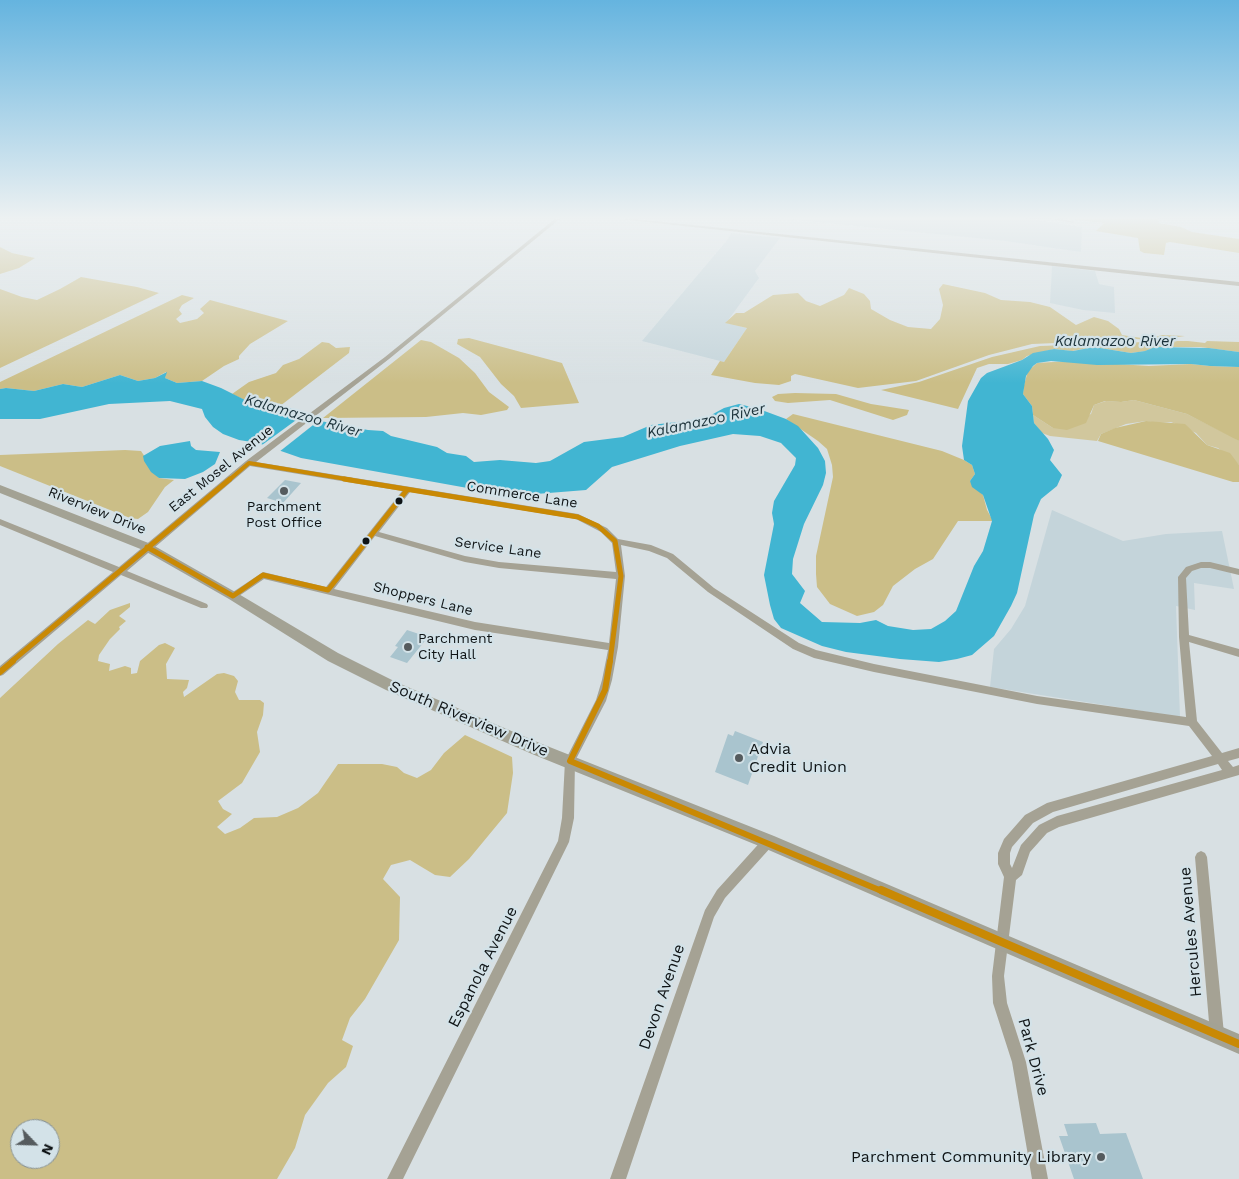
<!DOCTYPE html>
<html>
<head>
<meta charset="utf-8">
<style>
	body { margin:0 }
	#map { position:relative; width:1239px; height:1179px; overflow:hidden; background:#d8e0e3; font-family:"Work Sans",sans-serif }
	canvas { display:block }
	.north { position:absolute; left:10px; top:1119px; width:50px; height:50px; box-sizing:border-box; background:#d3e2e8; border:1px solid #859094; border-radius:50%; rotate:114deg; font-size:14px; font-weight:700; line-height:20px; text-align:center; color:#0f1416 }
	.north::after { content:''; display:block; margin:auto; width:18px; height:22px; background:#555b5e; clip-path:polygon(50% 0,100% 100%,50% 72%,0 100%) }
</style>
</head>
<body>
<div id="map">
<canvas width="1239" height="1179"></canvas>
<div class="north">N</div>
</div>
<script>
const g = document.querySelector('canvas').getContext('2d');
g.lineJoin = 'round';
function paint(path, color) { g.fillStyle = color; g.fill(path, 'evenodd'); }
const toPath = rows => new Path2D(rows.map(r => 'M' + r).join(''));
function strokePath(path, color, width, dash) { g.strokeStyle = color; g.lineWidth = width; g.lineCap = dash ? 'butt' : 'round'; g.setLineDash(dash || []); g.stroke(path); }
function drawText(font, color, halo, rows, align = 'center') {
  g.font = font + ' "Work Sans",sans-serif'; g.lineWidth = 4.5; g.setLineDash([]); g.textBaseline = 'middle'; g.strokeStyle = halo; g.fillStyle = color; for (const [text, x, y, turn = 0] of rows) {
    g.save(); g.translate(x, y); g.rotate((+turn || 0) * Math.PI / 180); g.textAlign = isNaN(turn) ? turn : align; if (halo) g.strokeText(text, 0, 0); g.fillText(text, 0, 0); g.restore();
  }
}
paint(toPath([
	[776,218,1025,218,1082,227,1081,252,1005,241],
	[731,233,780,238,755,271,759,278,726,323,747,328,724,362,642,341,728,239],
	[1052,266,1095,271,1099,284,1114,287,1115,313,1083,310,1050,303],
	[1052,510,1123,541,1166,534,1222,531,1234,589,1194,583,1195,610,1176,606,1180,717,990,687,994,649,1011,629,1025,606]
]), '#c4d4da');
paint(toPath([
	[1134,400,1187,414,1233,437,1239,441,1239,465,1218,448,1207,445,1196,433,1171,422,1158,423,1146,421,1126,424,1101,434,1097,441,1050,436,1042,433,1034,423,1033,415,1053,428,1091,414,1094,405,1106,401,1121,402]
]), '#d1c79d');
paint(toPath([
	[1059,218,1158,218,1159,223,1181,227,1192,232,1239,239,1239,253,1170,242,1166,243,1164,255,1144,253,1140,251,1138,238,1096,231,1104,223],
	[0,247,12,253,35,258,19,268,0,274],
	[81,277,137,287,159,293,0,368,0,289,22,297,37,300,60,289],
	[943,284,985,293,1001,300,1030,302,1050,307,1076,325,1094,317,1108,321,1119,329,1122,335,1148,339,1162,335,1185,336,1155,340,1116,338,1105,341,1032,344,989,355,916,381,858,388,795,374,791,376,791,381,779,385,755,383,711,375,720,361,724,362,747,328,725,323,736,313,744,313,773,295,798,293,806,301,820,306,844,295,849,288,864,294,870,301,871,309,890,320,908,327,931,329,940,319,943,305,939,289],
	[182,295,194,298,182,305,179,310,182,314,176,319,180,323,197,319,204,313,200,309,210,300,288,321,250,344,239,356,239,359,224,366,202,381,177,383,165,378,166,372,155,378,138,381,120,375,82,387,63,384,34,391,6,388,0,389,0,382],
	[469,338,562,363,579,403,521,408,514,396,501,384,480,357,457,344,458,339],
	[421,340,431,342,459,358,475,373,489,392,509,407,507,410,481,415,463,413,426,417,323,418],
	[1170,341,1188,341,1205,343,1207,341,1239,342,1239,352,1200,347,1155,347,1146,351,1131,353,1094,347,1072,351,1054,349,1027,356,1022,360,1008,364,989,364,977,368,958,409,881,390,919,382,992,357,1040,346],
	[322,342,329,343,336,348,350,347,349,353,280,406,261,408,232,394,249,382,276,373,283,365,299,359],
	[1070,361,1149,366,1191,364,1210,366,1239,367,1239,441,1187,414,1134,400,1121,402,1105,401,1094,405,1086,423,1067,430,1053,428,1033,415,1032,406,1023,394,1024,385,1028,371,1037,363],
	[795,393,836,394,871,404,909,410,907,415,893,420,830,400,788,403,775,401,772,397,778,394],
	[793,414,942,451,964,460,972,465,975,474,970,481,983,495,987,510,993,521,958,521,933,559,915,569,893,586,883,605,874,612,857,616,830,604,817,587,816,574,816,556,833,477,832,465,827,449,818,441,786,419],
	[1146,421,1185,424,1207,445,1230,453,1239,465,1239,482,1233,482,1098,441,1101,434,1115,428],
	[125,450,141,451,159,478,174,480,165,487,148,512,138,519,130,518,0,466,0,455],
	[130,603,130,607,119,616,126,621,119,627,120,629,110,639,99,655,98,661,110,664,109,671,125,666,131,668,131,674,137,673,140,661,159,645,165,643,175,648,166,664,167,679,189,680,187,688,183,692,184,697,217,674,224,673,234,676,238,681,235,692,239,700,260,700,264,703,263,715,257,732,260,752,242,783,218,801,223,809,232,814,217,827,225,834,240,828,254,818,277,817,298,808,318,793,338,764,382,764,397,767,404,773,417,778,431,770,444,753,465,735,512,757,513,773,507,813,469,859,450,877,435,875,410,860,391,865,383,879,400,897,399,940,365,999,350,1018,342,1040,353,1046,346,1067,328,1083,305,1115,295,1148,277,1179,0,1179,0,698,58,644,88,620,95,624,110,610],
	[20,1129,50,1129,50,1159,20,1159]
]), '#cbbe87');
paint(toPath([
	[1094,347,1131,353,1145,351,1155,347,1209,348,1239,352,1239,367,1210,366,1191,364,1097,365,1051,361,1037,363,1033,366,1026,376,1023,394,1032,406,1034,423,1048,439,1054,450,1050,460,1062,475,1057,486,1041,499,1034,515,1017,593,1011,606,994,636,972,655,957,659,939,662,900,659,846,652,822,646,781,628,774,619,770,605,764,575,774,524,772,513,774,501,795,465,796,458,781,443,760,436,733,434,680,446,612,467,586,490,536,494,473,489,301,458,258,443,239,440,223,434,213,427,205,417,202,409,170,401,109,404,40,419,0,419,0,389,6,388,34,391,63,384,82,387,120,375,138,381,155,378,167,372,165,378,177,383,202,381,221,388,261,408,284,407,292,409,294,416,368,430,383,431,391,436,437,447,447,453,466,456,474,462,500,460,536,463,550,461,584,442,623,437,651,425,704,419,724,408,739,404,759,409,786,419,798,426,818,448,825,461,826,473,823,485,804,524,793,559,792,574,805,591,800,603,822,622,860,623,876,620,888,626,913,630,931,629,945,621,956,611,974,566,983,551,992,521,983,495,972,487,970,481,975,474,972,465,964,460,962,446,968,401,981,378,987,373,1022,360,1033,353,1054,349,1073,351],
	[190,441,191,446,196,450,220,452,215,464,203,472,185,479,159,478,151,472,144,461,143,456,160,446]
]), '#41b5d2');
paint(toPath([
	[303,415,322,418,279,452,262,445]
]), '#d8e0e3');
paint(toPath([
	[285,480,301,483,283,503,267,498],
	[407,630,428,637,407,663,390,657,398,647,395,646],
	[735,731,763,742,748,785,715,772,728,734,733,736],
	[1096,1123,1100,1134,1126,1133,1143,1179,1074,1179,1059,1136,1068,1136,1064,1124]
]), '#a9c4ce');
paint(toPath([
	[556,218,561,218,389,359,256,462,578,514,607,528,618,539,651,545,673,554,714,588,799,643,816,650,874,664,1037,696,1186,717,1179,637,1178,577,1186,567,1201,562,1210,562,1239,569,1239,575,1210,568,1201,568,1192,571,1186,578,1189,635,1239,649,1239,657,1189,642,1197,721,1222,753,1239,748,1239,758,1228,761,1233,767,1239,765,1239,775,1059,827,1047,833,1030,852,1022,875,1016,880,1004,976,1007,1003,1026,1062,1048,1179,1032,1179,1012,1062,993,1003,992,976,1004,877,998,864,998,853,1004,839,1025,815,1047,803,1212,756,1189,726,1037,704,874,672,814,658,793,649,708,592,667,558,649,551,621,545,625,576,618,647,612,680,606,701,575,761,574,818,569,842,403,1179,387,1179,558,841,562,818,565,761,596,700,602,680,608,650,475,630,264,579,236,598,230,598,229,596,230,594,263,572,326,587,402,491,250,466,127,571,207,604,208,606,207,608,201,608,121,575,3,675,0,676,0,666,113,572,0,525,0,519,119,567,246,461,385,357,556,218],
	[410,492,576,519,601,532,612,543,616,572,499,562,465,556,379,532,410,492],
	[375,536,465,562,499,568,616,579,609,643,475,622,334,589,375,536],
	[1218,764,1222,770,1057,816,1039,825,1021,845,1012,868,1010,864,1010,853,1012,847,1033,823,1053,812,1218,764],
	[609,218,626,218,1239,282,1239,286,609,218],
	[1045,218,1057,218,1075,222,1073,223,1045,218],
	[768,836,772,838,774,842,772,846,725,898,714,917,626,1179,610,1179,705,910,717,890,764,838,768,836],
	[1201,851,1205,853,1207,857,1224,1034,1222,1039,1217,1041,1212,1039,1210,1034,1195,857,1197,853,1201,851]
]), '#a5a294');
paint(toPath([
	[0,485,151,544,237,593,338,653,396,682,542,744,774,836,1239,1034,1239,1054,764,848,532,754,386,690,328,661,229,599,143,550,0,493,0,485]
]), '#a3a294');
strokePath(toPath([
	[229,480,249,463,352,480]
]), '#c98904', 4);
strokePath(toPath([
	[344,479,578,517,598,526,615,541,621,576,610,662],
	[147,547,233,596,263,575,328,590,407,490],
	[11,662,230,479]
]), '#c98904', 5);
strokePath(toPath([
	[610,661,605,690,570,761,884,892],
	[0,672,13,661]
]), '#c98904', 6);
strokePath(toPath([
	[881,890,1239,1044]
]), '#c98904', 8);
const sky = g.createLinearGradient(0, 0, 0, 383);
sky.addColorStop(0, '#65b4df');
sky.addColorStop(0.57, '#edf1f2');
sky.addColorStop(1, '#edf1f200');
g.fillStyle = sky;
g.fillRect(0, 0, 1239, 383);
for (const [x, y, r, color] of [
	[284,491,5,"#555b5e"],
	[399,501,4.5,"#0f1416"],
	[366,541,4.5,"#0f1416"],
	[408,647,5,"#555b5e"],
	[739,758,5,"#555b5e"],
	[1101,1157,5,"#555b5e"]
]) { const dot = new Path2D(); dot.arc(x, y, r, 0, 2 * Math.PI); g.fillStyle = color; g.fill(dot); strokePath(dot, '#d3e2e8', 2); }
drawText('14px', '#0f1416', '#d3e2e8', [
	["East Mosel Avenue",221,469,-39],
	["Commerce Lane",522,495,9],
	["Riverview Drive",97,511,22],
	["Service Lane",498,548,8],
	["Shoppers Lane",423,599,14]
]);
drawText('14px', '#0f1416', '#d3e2e8', [
	["Parchment",284,507],
	["Post Office",284,523],
	["Parchment",418,639,"left"],
	["City Hall",418,655,"left"]
]);
drawText('italic 15px', '#1b3139', '#d3e2e8', [
	["Kalamazoo River",1115,342],
	["Kalamazoo River",303,416,16],
	["Kalamazoo River",706,421,-12]
]);
drawText('16px', '#0f1416', '#d3e2e8', [
	["South Riverview Drive",469,719,23],
	["Hercules Avenue",1191,932,-95],
	["Espanola Avenue",483,967,-63],
	["Devon Avenue",662,997,-71],
	["Park Drive",1033,1057,75]
]);
drawText('16px', '#0f1416', '#d3e2e8', [
	["Advia",749,749],
	["Credit Union",749,767],
	["Parchment Community Library",1091,1157,"right"]
], 'left');
</script>
</body>
</html>
